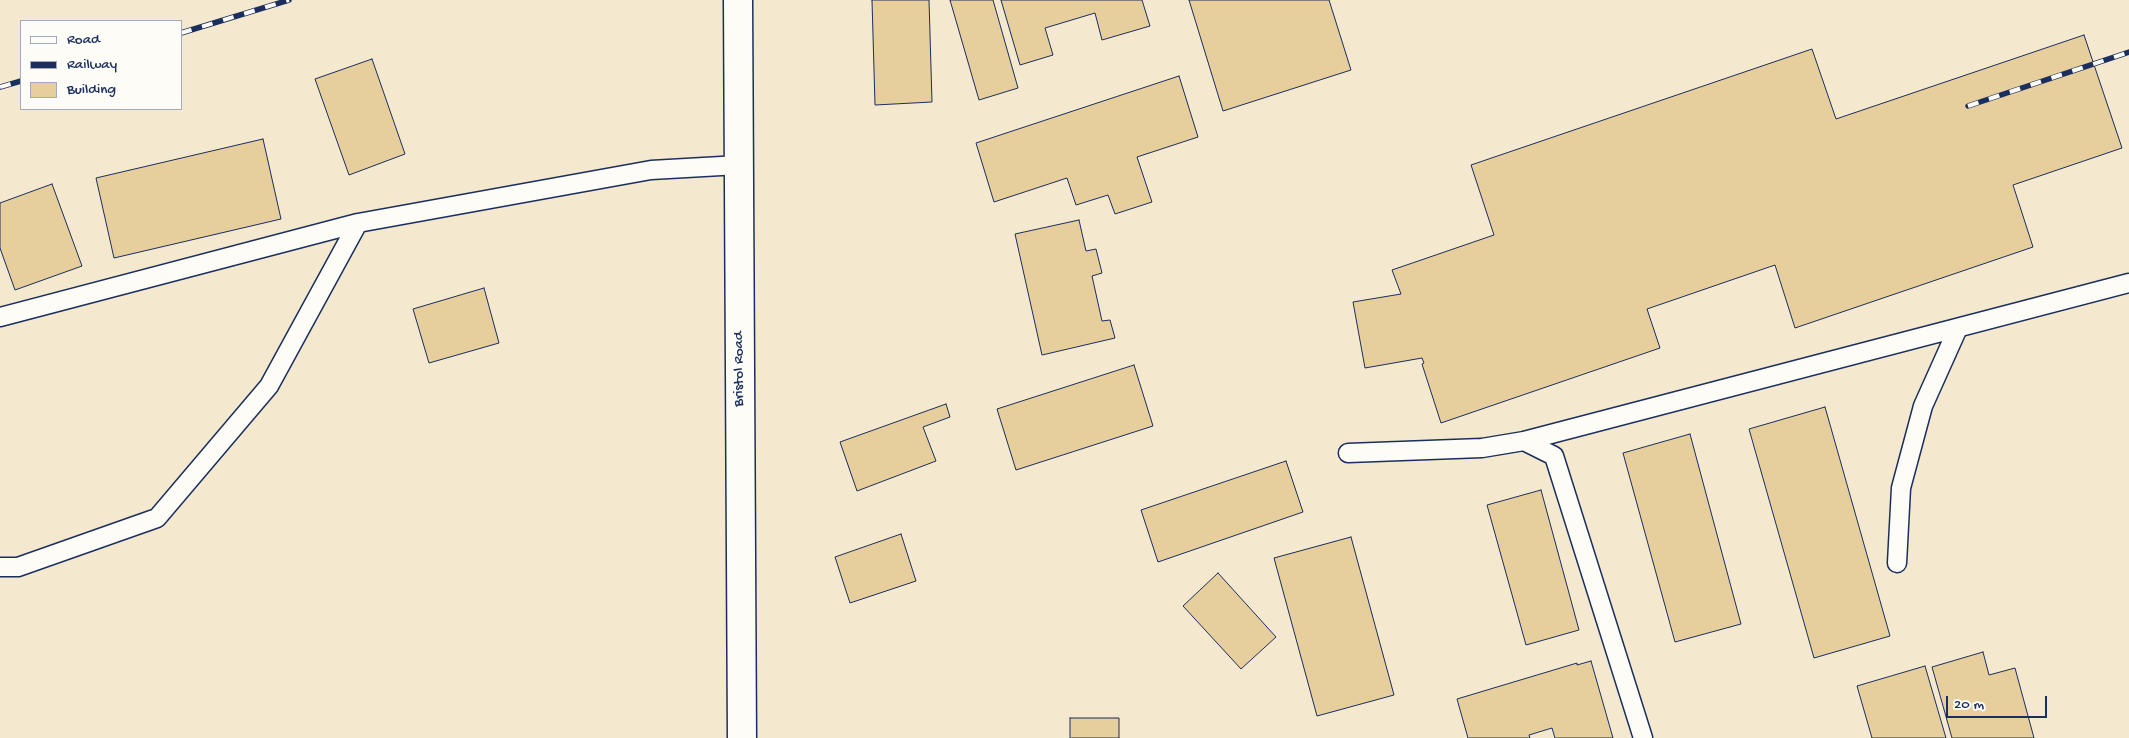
<!DOCTYPE html>
<html>
<head>
<meta charset="utf-8">
<style>
	body { margin:0 }
	#map { position:relative; width:2129px; height:738px; overflow:hidden; background:#f9f3e5; font-family:"Gochi Hand",sans-serif }
	canvas { display:block }
	.legend { position:absolute; left:20px; top:20px; width:162px; height:90px; box-sizing:border-box; background:#fdfcf7; border:1px solid #a3aaba; margin:0; padding:6px 9px; list-style:none; font-size:15px; color:#1b2f5e }
	.legend li { display:flex; align-items:center; gap:10px; height:25px }
	.legend b { width:25px; border:1px solid #a3aaba }
	.scale { position:absolute; left:1946px; top:696px; width:101px; height:22px; box-sizing:border-box; border:2px solid #1b2f5e; border-top:0; padding-left:6px; font-size:15px; line-height:18px; white-space:nowrap; color:#1b2f5e; -webkit-text-stroke:4px #fdfcf7; paint-order:stroke }
</style>
</head>
<body>
<div id="map">
<canvas width="2129" height="738"></canvas>
<ul class="legend">
<li><b style="height:6px;background:#fdfcf7"></b>Road</li>
<li><b style="height:6px;background:#1b2f5e"></b>Railway</li>
<li><b style="height:14px;background:#e7ce9d"></b>Building</li>
</ul>
<div class="scale">20 m</div>
</div>
<script>
const g = document.querySelector('canvas').getContext('2d');
g.lineJoin = 'round';
function paint(path, color) { g.fillStyle = color; g.fill(path, 'evenodd'); }
const toPath = rows => new Path2D(rows.map(r => 'M' + r).join(''));
function strokePath(path, color, width, dash) { g.strokeStyle = color; g.lineWidth = width; g.lineCap = dash ? 'butt' : 'round'; g.setLineDash(dash || []); g.stroke(path); }
function drawText(font, color, halo, rows, align = 'center') {
  g.font = font + ' "Gochi Hand",sans-serif'; g.lineWidth = 4; g.setLineDash([]); g.textBaseline = 'middle'; g.strokeStyle = halo; g.fillStyle = color; for (const [text, x, y, turn = 0] of rows) {
    g.save(); g.translate(x, y); g.rotate((+turn || 0) * Math.PI / 180); g.textAlign = isNaN(turn) ? turn : align; if (halo) g.strokeText(text, 0, 0); g.fillText(text, 0, 0); g.restore();
  }
}
paint(toPath([
	[0,0,2129,0,2129,738,0,738],
	[21,21,181,21,181,109,21,109]
]), '#f4e8cf');
const building = toPath([
	[872,0,929,0,932,102,875,105,872,0],
	[950,0,993,0,1018,88,979,100,950,0],
	[1001,0,1142,0,1150,26,1102,40,1095,13,1045,28,1053,55,1020,65,1001,0],
	[1189,0,1329,0,1351,70,1223,111,1189,0],
	[2084,35,2122,148,2013,185,2033,247,1795,328,1775,265,1647,309,1660,348,1441,423,1422,364,1424,363,1422,358,1365,368,1353,302,1401,294,1392,270,1494,235,1471,165,1812,49,1836,119,2084,35],
	[372,59,405,154,349,175,315,79,372,59],
	[1179,76,1198,137,1137,157,1152,202,1115,214,1108,195,1076,205,1067,178,994,202,976,143,1179,76],
	[263,139,281,219,114,258,96,178,263,139],
	[52,184,82,266,15,290,0,248,0,203,52,184],
	[1079,220,1086,251,1096,249,1102,273,1092,276,1102,321,1110,320,1115,338,1042,355,1015,234,1079,220],
	[484,288,499,343,429,363,413,309,484,288],
	[1134,365,1153,426,1016,470,997,409,1134,365],
	[946,404,950,417,923,427,936,461,857,491,840,442,946,404],
	[1825,407,1890,636,1814,658,1749,429,1825,407],
	[1690,434,1741,624,1675,642,1623,453,1690,434],
	[1286,461,1303,512,1158,562,1141,510,1286,461],
	[1541,490,1579,630,1526,645,1487,505,1541,490],
	[901,534,916,581,850,603,835,557,901,534],
	[1351,537,1394,695,1317,716,1274,558,1351,537],
	[1218,573,1276,637,1241,669,1183,606,1218,573],
	[1983,652,1989,675,2015,668,2034,738,1952,738,1932,667,1983,652],
	[1591,661,1613,738,1555,738,1552,728,1529,735,1530,738,1468,738,1457,699,1577,663,1577,665,1591,661],
	[1925,666,1946,738,1872,738,1857,686,1925,666],
	[1070,718,1119,718,1119,738,1070,738,1070,718]
]);
paint(building, '#e7ce9d');
strokePath(building, '#1b2f5e', 1);
const lane = toPath([
	[0,317,358,223,651,170,739,165],
	[1524,441,2129,283],
	[1348,453,1482,448,1524,441,1554,456,1643,738],
	[1897,563,1901,488,1923,406,1958,328],
	[0,567,18,567,157,518,269,386,358,223]
]);
const secondary = toPath([
	[738,0,742,738]
]);
strokePath(lane, '#1b2f5e', 21);
strokePath(secondary, '#1b2f5e', 31);
strokePath(lane, '#fdfcf7', 18);
strokePath(secondary, '#fdfcf7', 28);
const rail = toPath([
	[181,33,289,0],
	[0,87,21,81],
	[1968,106,2129,52]
]);
strokePath(rail, '#1b2f5e', 5.5);
strokePath(rail, '#fdfcf7', 4, [11]);
drawText('15px', '#1b2f5e', '#fdfcf7', [
	["Bristol Road",740,369,-90]
]);
</script>
</body>
</html>
